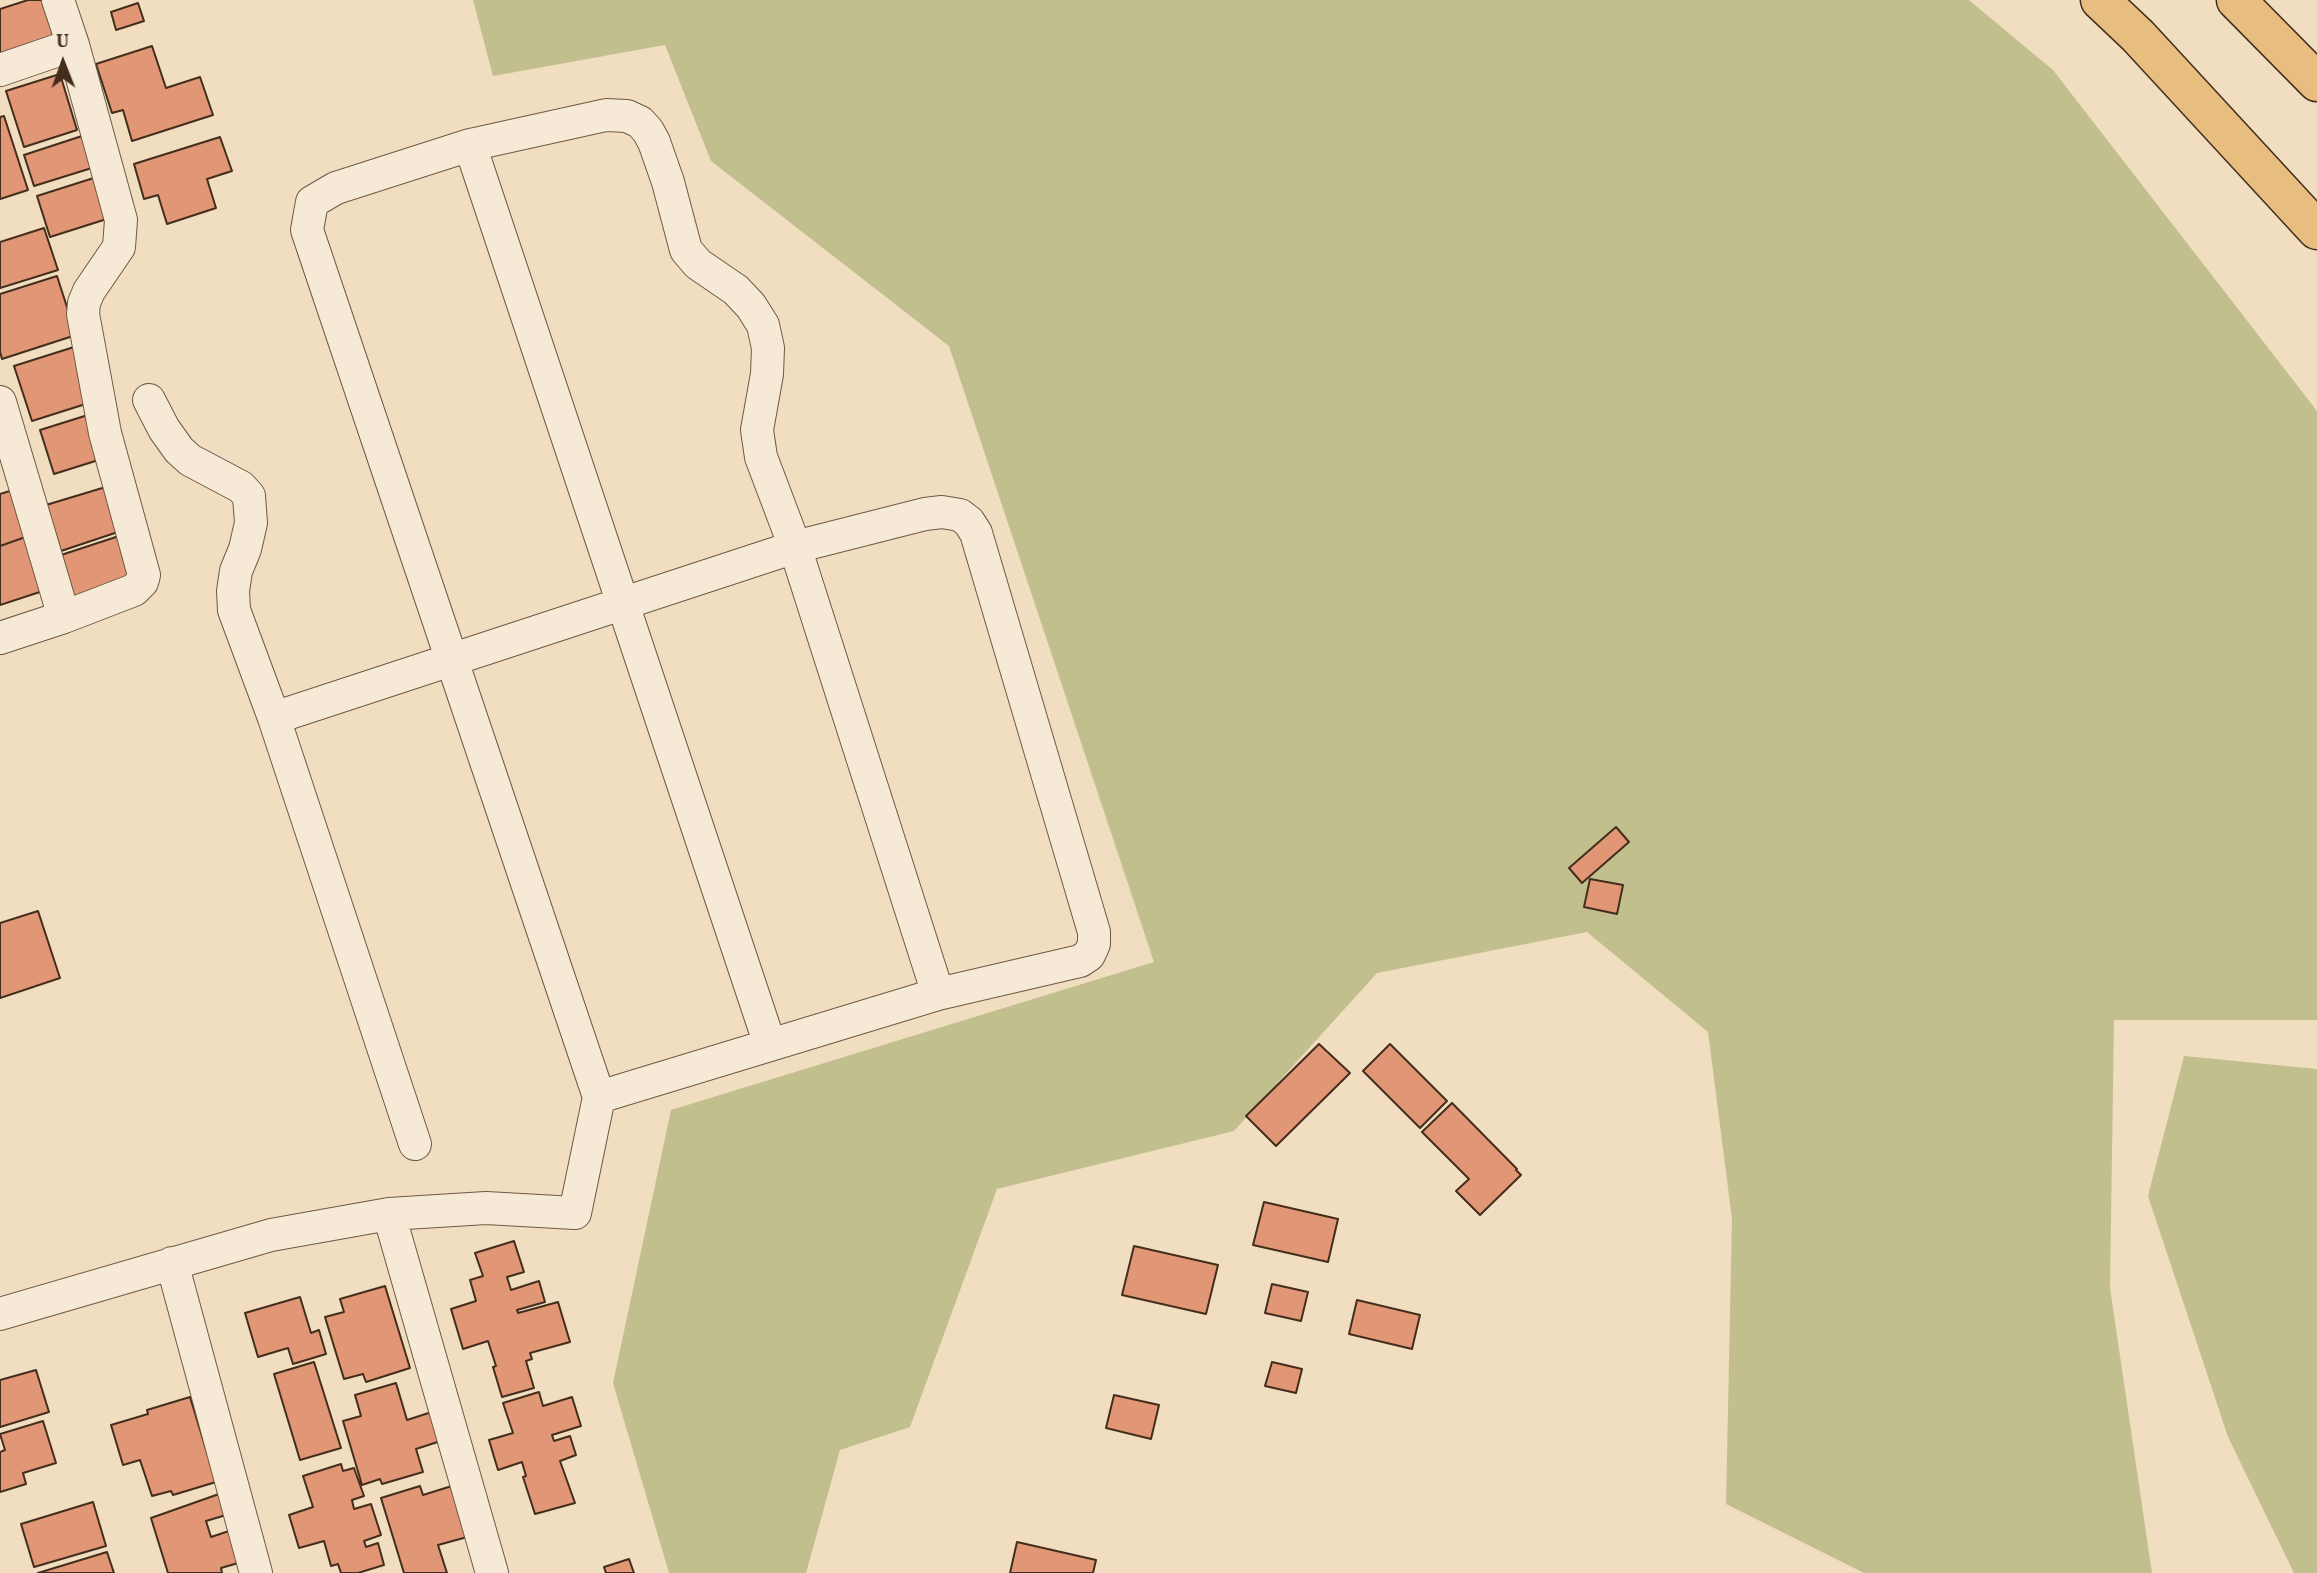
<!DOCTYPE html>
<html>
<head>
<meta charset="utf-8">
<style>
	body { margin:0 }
	#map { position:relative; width:2317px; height:1573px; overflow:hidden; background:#f1ddbf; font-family:Vollkorn,serif }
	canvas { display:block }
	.north { position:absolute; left:28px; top:28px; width:70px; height:70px; -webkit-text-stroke:5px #f6e9d5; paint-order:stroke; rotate:359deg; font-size:19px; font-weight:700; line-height:28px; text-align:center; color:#432d1c }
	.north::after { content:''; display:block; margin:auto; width:24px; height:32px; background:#432d1c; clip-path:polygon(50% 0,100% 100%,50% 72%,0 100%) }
</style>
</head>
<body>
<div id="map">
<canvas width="2317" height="1573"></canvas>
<div class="north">U</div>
</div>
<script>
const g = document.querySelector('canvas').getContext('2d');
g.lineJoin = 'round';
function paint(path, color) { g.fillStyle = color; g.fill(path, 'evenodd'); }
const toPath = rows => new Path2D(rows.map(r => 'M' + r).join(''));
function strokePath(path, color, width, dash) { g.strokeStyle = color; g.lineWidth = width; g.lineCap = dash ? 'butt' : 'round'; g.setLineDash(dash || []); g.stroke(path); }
paint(toPath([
	[473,0,1969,0,2053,70,2317,411,2317,1020,2114,1020,2110,1288,2152,1573,1864,1573,1726,1504,1732,1219,1708,1032,1587,932,1377,973,1234,1131,997,1189,910,1427,840,1450,806,1573,669,1573,613,1383,671,1110,1154,962,949,346,711,161,665,45,493,76],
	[2184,1056,2317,1069,2317,1573,2294,1573,2228,1437,2148,1196]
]), '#c1bf8d');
const building = toPath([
	[28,0,51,0,64,38,0,58,0,9,28,0],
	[138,3,144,21,116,30,111,12,138,3],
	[152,46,166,88,200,77,213,115,132,141,123,110,112,113,96,64,152,46],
	[60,74,77,130,24,147,6,91,60,74],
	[4,116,28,190,0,199,0,117,4,116],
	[85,135,95,167,34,186,24,155,85,135],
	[220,137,232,171,207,179,216,208,167,224,158,195,144,199,134,164,220,137],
	[100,176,113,217,50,237,37,196,100,176],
	[44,228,58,270,0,288,0,242,44,228],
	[57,276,76,335,2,359,0,352,0,294,57,276],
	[74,347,92,402,32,421,14,366,74,347],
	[91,414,105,458,54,474,40,430,91,414],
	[109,486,124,530,61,551,46,505,109,486],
	[16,489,31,535,0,546,0,494,16,489],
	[31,535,49,589,0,605,0,546,31,535],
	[122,535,136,579,65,601,52,558,122,535],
	[1616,827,1629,842,1582,883,1569,868,1616,827],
	[1590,879,1623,885,1617,914,1584,907,1590,879],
	[38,911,60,978,0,998,0,923,38,911],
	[1319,1044,1350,1073,1276,1146,1246,1116,1319,1044],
	[1390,1044,1447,1101,1420,1128,1363,1071,1390,1044],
	[1452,1103,1517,1169,1516,1170,1521,1175,1480,1215,1456,1191,1469,1179,1422,1132,1452,1103],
	[1264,1202,1338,1219,1328,1262,1253,1245,1264,1202],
	[514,1241,524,1272,507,1277,511,1290,539,1281,545,1302,517,1310,518,1313,558,1302,570,1342,530,1353,532,1359,526,1361,534,1388,502,1397,493,1367,496,1366,488,1341,463,1349,451,1309,476,1301,470,1280,483,1276,475,1253,514,1241],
	[1134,1246,1218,1265,1206,1314,1122,1295,1134,1246],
	[1272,1284,1308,1292,1301,1321,1265,1313,1272,1284],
	[385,1286,410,1368,366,1382,363,1374,344,1379,325,1317,344,1312,340,1299,385,1286],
	[300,1297,311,1333,319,1330,326,1354,293,1364,288,1348,258,1357,245,1313,300,1297],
	[1357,1300,1420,1315,1412,1349,1349,1334,1357,1300],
	[314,1362,341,1448,300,1460,274,1374,314,1362],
	[1272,1362,1302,1369,1296,1393,1265,1386,1272,1362],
	[36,1370,49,1412,0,1427,0,1380,36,1370],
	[396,1383,407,1420,441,1409,450,1438,416,1449,423,1472,382,1484,380,1479,362,1485,343,1421,361,1416,355,1395,396,1383],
	[539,1392,543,1406,572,1397,581,1426,552,1435,554,1441,570,1436,576,1455,560,1461,575,1503,535,1514,523,1477,526,1476,522,1462,498,1470,489,1440,513,1433,503,1403,539,1392],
	[1114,1395,1159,1405,1151,1439,1106,1428,1114,1395],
	[190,1397,216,1482,173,1495,171,1491,152,1496,140,1460,123,1465,111,1425,148,1414,147,1410,190,1397],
	[43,1421,56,1463,23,1473,26,1484,0,1492,0,1452,5,1450,0,1434,43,1421],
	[341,1464,343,1471,354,1468,364,1496,352,1500,354,1509,371,1504,381,1535,364,1541,366,1547,378,1543,384,1565,358,1573,341,1573,338,1564,331,1566,324,1541,299,1548,289,1515,313,1507,303,1476,341,1464],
	[455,1485,471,1536,438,1545,447,1573,404,1573,381,1498,420,1486,423,1495,455,1485],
	[219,1494,226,1515,206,1521,211,1537,235,1529,245,1561,221,1568,222,1573,168,1573,151,1518,219,1494],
	[93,1502,106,1546,34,1567,21,1524,93,1502],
	[1017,1542,1096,1560,1093,1573,1010,1573,1017,1542],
	[107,1552,114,1573,38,1573,107,1552],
	[629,1559,634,1573,606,1573,604,1567,629,1559]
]);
paint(building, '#e19775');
strokePath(building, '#432d1c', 2);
const minor = toPath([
	[0,70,73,45],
	[470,145,770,1045],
	[149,400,164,429,179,450,190,460,241,487,249,496,251,523,245,549,236,571,233,591,234,610,274,718,415,1144],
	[0,402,64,617],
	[0,638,64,617,134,590,142,582,144,575,105,433,83,314,84,303,89,291,119,247,121,220,73,45,58,0],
	[274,718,795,547,925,514,942,512,960,515,969,522,976,533,1094,932,1094,944,1089,955,1080,961,938,994,599,1097],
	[389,1214,492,1573],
	[172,1263,256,1573],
	[0,1314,271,1235,389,1214,486,1208,575,1213,599,1097,307,230,312,202,336,188,470,145,606,115,627,116,640,122,648,131,654,142,668,182,686,250,698,264,736,290,751,306,763,325,768,348,767,374,757,430,761,457,795,547,938,994]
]);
const highway = toPath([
	[2100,0,2138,36,2317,230],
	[2236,0,2317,82]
]);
strokePath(minor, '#6e5945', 34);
strokePath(highway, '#432d1c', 41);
strokePath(minor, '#f6e9d5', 32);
strokePath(highway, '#e8be80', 38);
</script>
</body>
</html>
